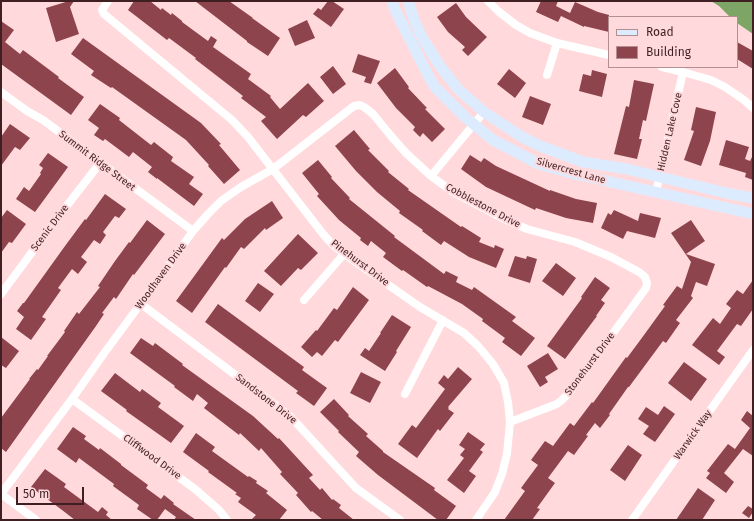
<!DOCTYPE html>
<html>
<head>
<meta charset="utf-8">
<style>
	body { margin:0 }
	#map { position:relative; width:754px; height:521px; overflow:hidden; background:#ffd9db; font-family:"Fira Sans",sans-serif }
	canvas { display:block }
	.frame { position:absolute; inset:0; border:2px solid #401f22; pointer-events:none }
	.legend { position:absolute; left:608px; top:16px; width:130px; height:52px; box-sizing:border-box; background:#ffd9db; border:1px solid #b38f91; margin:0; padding:5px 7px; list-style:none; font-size:12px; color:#401f22 }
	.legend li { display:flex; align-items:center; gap:8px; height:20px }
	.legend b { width:20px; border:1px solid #b38f91 }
	.scale { position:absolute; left:16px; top:487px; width:68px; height:18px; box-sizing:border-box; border:2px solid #401f22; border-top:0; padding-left:5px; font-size:12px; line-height:14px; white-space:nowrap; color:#401f22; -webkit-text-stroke:3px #ffd9db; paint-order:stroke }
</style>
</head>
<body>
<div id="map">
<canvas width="754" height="521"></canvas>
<div class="frame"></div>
<ul class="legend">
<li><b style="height:5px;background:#ddebfe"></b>Road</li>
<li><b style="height:11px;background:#8d444c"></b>Building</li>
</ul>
<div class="scale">50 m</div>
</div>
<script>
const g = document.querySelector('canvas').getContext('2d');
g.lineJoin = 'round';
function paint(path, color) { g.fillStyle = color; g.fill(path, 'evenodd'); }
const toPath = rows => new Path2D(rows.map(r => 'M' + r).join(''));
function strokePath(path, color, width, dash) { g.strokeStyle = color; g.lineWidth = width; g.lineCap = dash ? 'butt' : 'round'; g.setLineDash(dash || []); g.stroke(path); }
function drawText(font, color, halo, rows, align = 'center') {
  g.font = font + ' "Fira Sans",sans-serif'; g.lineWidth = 4; g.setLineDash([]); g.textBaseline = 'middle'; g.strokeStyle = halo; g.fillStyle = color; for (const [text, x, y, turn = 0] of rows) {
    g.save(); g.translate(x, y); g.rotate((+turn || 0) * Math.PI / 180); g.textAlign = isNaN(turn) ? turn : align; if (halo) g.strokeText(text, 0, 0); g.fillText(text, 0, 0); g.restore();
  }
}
paint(toPath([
	[711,1,753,1,753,34,737,23,737,17,730,17,719,6]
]), '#7da566');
paint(toPath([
	[69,1,74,1,70,7,79,34,56,42,46,8],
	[134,1,150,1,161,10,162,8,171,15,172,13,182,21,182,22,208,41,211,36,217,40,213,47,251,74,248,79,271,96,270,97,280,109,308,83,324,101,306,117,303,115,277,139,261,121,266,117,241,98,243,96,195,59,196,58,169,38,167,40,128,10],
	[195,1,229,1,253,18,252,18,280,38,268,56,247,42,247,41],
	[328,1,332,1,344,9,331,27,313,14,318,8,321,10],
	[541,1,558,1,556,6,570,13,575,2,598,12,609,15,609,32,584,26,584,27,561,16,558,22,536,12],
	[456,3,466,17,487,37,468,56,462,50,465,47,448,32,437,17],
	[307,20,315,38,295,46,288,29],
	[1,21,14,30,5,42,20,54,23,50,59,77,58,78,84,97,71,115,1,64],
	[83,38,201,123,221,144,219,145,240,170,224,184,208,166,209,165,186,140,112,87,111,88,91,75,94,71,71,54],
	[737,42,753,51,753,69,737,59],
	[358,54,380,61,371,84,364,82,366,77,352,72],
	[333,66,346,84,333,94,320,77],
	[395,68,409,87,408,88,427,108,425,109,445,129,432,142,423,133,420,137,413,130,415,127,396,108,377,83],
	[509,69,526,83,515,98,497,84],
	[592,70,607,74,602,97,579,91,583,74,591,76],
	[634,80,654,84,646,121,643,120,639,139,642,139,637,159,614,154,626,106,629,107],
	[530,96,551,104,543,125,522,117],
	[100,104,120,118,119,120,151,145,154,142,173,157,171,161,194,177,189,184,203,194,194,206,157,178,157,179,148,172,152,167,133,152,129,157,105,139,103,141,94,135,99,128,88,120],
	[696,107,716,112,710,141,701,166,684,160,694,131,691,130],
	[10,124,30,138,20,150,15,147,1,166,1,137],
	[354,130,370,149,368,150,389,171,388,172,409,189,408,190,461,227,462,226,481,238,479,242,494,248,495,245,504,249,496,268,469,257,444,241,441,245,422,231,423,230,399,213,400,211,377,192,356,171,335,146],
	[726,140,749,147,745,159,750,161,752,157,753,157,753,180,745,177,746,173,719,165],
	[48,153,68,167,35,212,16,199,24,187,29,191,41,174,40,173,43,168,39,165],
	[470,155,481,162,484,158,496,166,550,191,550,190,576,199,597,203,593,223,566,218,536,208,535,210,486,187,461,169],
	[318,160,332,177,331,178,350,198,349,199,395,236,394,237,444,274,446,271,458,277,456,282,472,290,474,287,516,317,512,321,535,338,521,356,502,342,505,338,482,321,483,319,462,304,428,286,427,287,403,270,402,271,383,257,386,253,371,241,368,246,360,240,361,238,339,220,317,196,319,194,302,173],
	[105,194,126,209,119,218,115,216,103,232,106,235,100,244,94,240,81,257,87,262,78,274,72,269,58,288,61,290,42,317,46,319,31,340,16,329,24,317,17,311,23,303,24,303,65,246,85,219,86,220],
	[272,201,283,218,266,230,265,228,244,249,241,247,226,268,225,267,192,313,176,301,222,238,224,240,245,219],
	[7,210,26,224,12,243,9,242,1,253,1,218],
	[614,210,638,221,640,213,661,218,655,238,627,231,623,239,601,228,608,213,611,215],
	[147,220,165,234,134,275,133,274,116,299,114,297,102,313,104,314,96,326,6,452,1,448,1,418,30,379,29,379,37,369,38,370,48,356,47,356,65,332,64,331,77,312,79,314,100,287,98,286,115,261,129,242,130,243],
	[691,220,705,241,686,254,715,264,707,286,696,282,691,296,693,298,676,320,680,323,666,343,663,341,629,387,628,387,609,414,610,415,600,428,595,423,586,435,588,436,574,455,568,451,548,478,555,483,537,508,540,509,532,520,504,520,525,491,521,488,538,465,531,460,545,441,553,446,570,423,574,426,592,402,593,403,626,357,627,358,644,335,665,306,663,305,677,286,682,289,691,262,671,233],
	[298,234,318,253,301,270,298,268,281,286,264,271],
	[515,256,526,259,527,256,537,259,530,283,508,276],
	[556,263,576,278,563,296,542,281],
	[595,277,610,288,601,300,605,303,596,316,597,316,565,359,547,346,582,298,581,297],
	[753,280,753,309,741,326,737,324,717,351,725,357,719,365,692,345,713,318,720,324,731,308,726,304,737,290,743,294],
	[258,283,274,294,260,312,245,301],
	[353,287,369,300,338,342,335,340,322,356,317,352,312,357,301,347,316,330,317,331,334,308,337,310],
	[218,304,304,367,302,370,327,388,314,406,296,393,298,391,205,322],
	[392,315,411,327,396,351,397,352,385,371,360,355,365,348,369,351,381,333,380,333],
	[1,337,19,351,6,368,1,365],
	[141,338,153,346,155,343,183,364,182,365,253,416,278,439,279,438,313,475,309,478,320,490,322,488,332,500,333,499,341,505,339,508,354,520,323,520,312,511,311,512,296,495,298,493,280,474,282,472,261,448,259,451,240,433,239,435,204,408,208,403,197,394,193,401,174,387,175,386,130,353],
	[548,353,558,369,545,377,548,382,540,387,527,366],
	[684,362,707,379,691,401,668,383],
	[458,367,472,379,448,407,449,408,448,409,454,413,440,431,438,429,417,458,398,444,412,425,416,428,445,389,438,383,444,375,448,379],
	[361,372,381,382,370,403,350,393],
	[115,373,140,392,142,389,161,403,158,407,184,426,171,443,126,411,127,410,101,391],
	[334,399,349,415,348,416,368,434,366,436,383,451,383,452,435,488,434,490,456,506,446,520,438,520,378,475,356,456,359,452,338,432,339,431,320,412],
	[664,406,675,414,655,442,643,434,649,426,638,419,646,407,658,415],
	[747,411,753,416,753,456,743,449,724,473,734,482,726,493,706,478,710,473,707,471,728,444,735,449,750,428,741,420],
	[73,427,86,436,84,439,99,450,100,448,121,464,121,465,148,485,146,488,161,499,164,495,174,503,173,504,196,520,174,520,176,517,165,509,157,520,153,520,137,509,139,505,113,486,114,484,79,458,76,463,57,449],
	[468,432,485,444,480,450,483,452,469,471,476,476,464,493,447,480,464,458,460,455,465,449,459,445],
	[196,433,215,447,212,451,248,477,249,476,257,481,256,483,268,491,266,493,287,510,279,520,251,520,256,515,238,502,241,498,235,494,237,493,208,472,209,471,183,452],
	[628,445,642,455,625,481,610,470],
	[45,469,66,484,64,487,98,512,102,507,108,512,106,515,112,520,75,520,62,510,31,487],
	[698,488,715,500,702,520,676,520],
	[748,506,753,509,753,512,749,518,742,513]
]), '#8d444c');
strokePath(toPath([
	[108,1,102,10,104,14,232,120,248,137,323,234,332,244,344,254,420,307,464,333,478,346,493,364,504,383,508,402,510,422,507,454,502,474,495,492,476,520],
	[488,1,498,11,516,25,530,33,557,43,609,55],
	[662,67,683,72,711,80,725,87,744,100,753,108],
	[547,75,557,43],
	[1,92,27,111,43,120,193,231],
	[431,176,484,112],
	[656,192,683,72],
	[1,294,55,221,100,163],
	[304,300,344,254],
	[141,304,290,416,356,488,400,520],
	[405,394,443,320],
	[72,399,195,489,219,510,227,520],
	[1,494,72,399,105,352,164,272,193,231,208,214,221,201,241,187,273,169,354,106,360,105,364,107,373,114,391,136,406,153,431,176,453,192,502,218,527,229,575,242,611,257,639,272,645,277,647,283,646,288,570,392,562,400,557,404,510,422],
	[1,494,36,520],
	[632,520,753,350]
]), '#fff', 8);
strokePath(toPath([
	[392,1,395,10,429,77,435,87,465,117,493,140,539,164,575,174,753,214],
	[408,1,414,20,423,39,440,66,458,89,484,112,522,137,540,146,583,162,627,169,726,193,753,198]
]), '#ddebfe', 11);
drawText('10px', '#401f22', '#ffd9db', [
	["Hidden Lake Cove",670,132,-77],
	["Summit Ridge Street",97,161,37],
	["Silvercrest Lane",571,171,16],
	["Cobblestone Drive",483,206,28],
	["Scenic Drive",50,228,-53],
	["Pinehurst Drive",360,263,37],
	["Woodhaven Drive",161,276,-54],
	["Stonehurst Drive",590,364,-53],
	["Sandstone Drive",266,399,38],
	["Warwick Way",693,435,-55],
	["Cliffwood Drive",152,457,36]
]);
</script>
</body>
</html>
